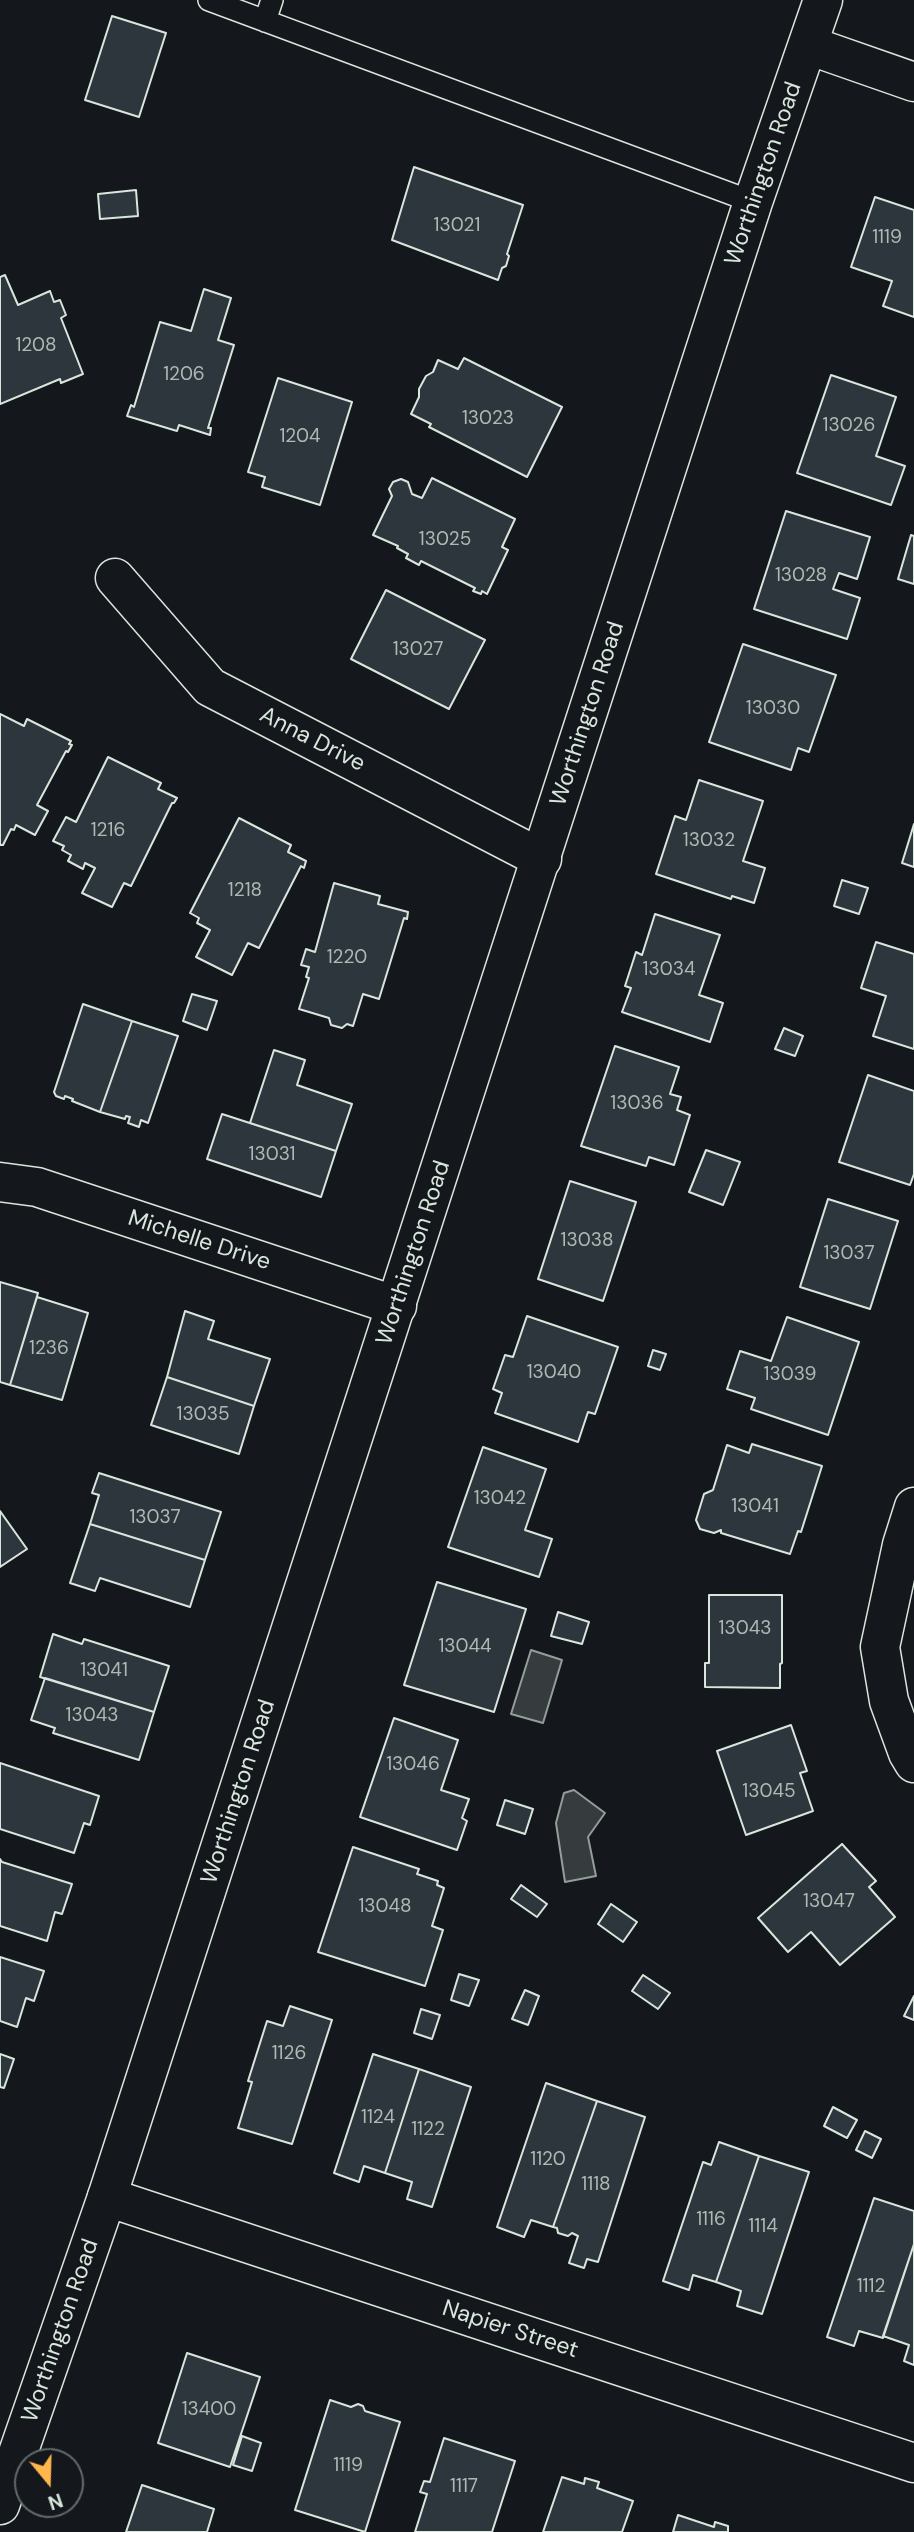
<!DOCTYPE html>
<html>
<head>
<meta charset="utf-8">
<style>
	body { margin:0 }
	#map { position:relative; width:914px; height:2532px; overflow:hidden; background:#14181c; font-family:"DM Sans",sans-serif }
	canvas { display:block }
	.north { position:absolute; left:14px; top:2448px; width:70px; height:70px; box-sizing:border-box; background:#14181c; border:2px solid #626a69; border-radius:50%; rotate:161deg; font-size:19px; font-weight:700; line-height:28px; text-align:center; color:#d8e6dc }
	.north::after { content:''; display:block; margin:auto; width:24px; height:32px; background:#ffb74d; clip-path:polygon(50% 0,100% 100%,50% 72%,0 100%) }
</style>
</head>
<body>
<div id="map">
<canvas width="914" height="2532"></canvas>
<div class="north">N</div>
</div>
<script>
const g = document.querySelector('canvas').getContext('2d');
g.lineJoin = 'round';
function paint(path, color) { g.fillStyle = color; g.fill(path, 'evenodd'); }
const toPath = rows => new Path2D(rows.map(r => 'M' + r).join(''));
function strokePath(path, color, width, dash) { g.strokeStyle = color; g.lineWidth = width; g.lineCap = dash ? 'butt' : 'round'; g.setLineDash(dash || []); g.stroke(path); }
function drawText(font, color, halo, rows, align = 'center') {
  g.font = font + ' "DM Sans",sans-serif'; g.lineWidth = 5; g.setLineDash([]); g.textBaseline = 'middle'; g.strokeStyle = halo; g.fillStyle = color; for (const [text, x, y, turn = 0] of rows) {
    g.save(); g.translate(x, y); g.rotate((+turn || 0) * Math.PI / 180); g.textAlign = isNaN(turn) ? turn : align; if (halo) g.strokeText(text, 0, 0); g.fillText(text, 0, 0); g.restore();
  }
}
const water = toPath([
	[531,1650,562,1660,543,1723,511,1714,531,1650],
	[574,1790,605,1813,588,1837,596,1876,565,1882,556,1823,564,1793,574,1790]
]);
paint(water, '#363b3e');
strokePath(water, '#939e99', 2);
const building = toPath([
	[112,16,166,33,139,117,85,100,112,16],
	[414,167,523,205,507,254,509,256,506,266,502,268,498,280,392,240,414,167],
	[136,190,138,216,100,219,98,194,136,190],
	[875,197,914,210,914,317,883,306,892,281,851,267,875,197],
	[5,275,18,305,50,291,54,302,60,300,66,315,61,318,83,374,61,383,60,379,0,404,0,277,5,275],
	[204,289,231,298,218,340,234,345,208,428,211,428,210,435,179,425,177,431,127,416,131,405,134,407,160,322,191,331,204,289],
	[464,358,562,407,527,477,429,427,431,424,411,414,419,397,419,389,426,376,433,372,438,360,458,369,464,358],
	[831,375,896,397,876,456,905,466,891,505,797,473,831,375],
	[278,378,352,402,320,505,262,487,265,477,248,472,278,378],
	[432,478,515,519,502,547,508,550,487,594,482,591,481,594,473,591,475,588,421,561,419,565,406,558,408,554,397,548,398,546,373,535,392,496,389,489,393,482,401,479,408,482,412,494,422,498,432,478],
	[786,511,870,537,857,579,839,573,833,589,860,598,847,639,754,609,786,511],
	[911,535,914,536,914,584,898,579,911,535],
	[386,590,485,640,449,709,351,659,386,590],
	[743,644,836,675,809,752,798,748,791,770,709,742,743,644],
	[0,714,24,726,27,719,71,741,69,744,72,745,68,752,66,751,37,805,48,811,35,835,16,825,14,830,11,829,3,845,0,845,0,714],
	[108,757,161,783,158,789,177,798,174,803,172,803,131,886,124,883,112,907,82,893,95,868,85,863,83,869,68,861,71,855,62,850,64,846,53,841,66,817,76,822,108,757],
	[699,780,763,801,743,861,765,868,754,903,732,896,731,899,656,874,675,816,686,820,699,780],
	[239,818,291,845,288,852,306,861,304,868,301,866,259,948,248,943,232,975,196,957,210,930,197,923,199,918,190,913,239,818],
	[914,824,914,867,902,863,914,824],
	[842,880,868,888,859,914,834,906,842,880],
	[334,883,380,896,378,904,408,912,407,919,404,918,379,999,363,994,353,1026,347,1024,342,1028,331,1025,329,1018,299,1009,309,978,306,977,309,967,301,965,306,949,315,952,334,883],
	[655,914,720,935,699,995,723,1003,710,1042,622,1012,631,988,625,986,636,952,642,955,655,914],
	[876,942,914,954,914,1049,873,1036,886,996,861,988,876,942],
	[192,994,217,1001,207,1030,183,1021,192,994],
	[83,1004,132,1021,100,1112,72,1101,73,1099,65,1096,64,1099,56,1096,54,1092,83,1004],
	[132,1021,178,1036,148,1123,141,1120,139,1127,128,1123,130,1117,126,1116,125,1119,100,1112,132,1021],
	[784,1028,803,1036,795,1056,775,1049,784,1028],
	[615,1046,679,1067,670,1094,681,1097,677,1110,690,1115,674,1165,649,1157,646,1166,581,1146,615,1046],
	[274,1050,305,1060,297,1085,352,1104,336,1151,250,1123,274,1050],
	[868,1075,914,1091,914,1174,910,1185,839,1162,868,1075],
	[222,1114,336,1151,321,1197,207,1159,222,1114],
	[706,1150,740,1162,723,1205,689,1192,706,1150],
	[570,1181,636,1202,603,1301,538,1279,570,1181],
	[828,1199,898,1221,870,1309,800,1287,828,1199],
	[0,1282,38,1293,10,1385,0,1382,0,1282],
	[37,1297,88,1313,62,1400,10,1385,37,1297],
	[185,1311,214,1321,208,1339,270,1359,254,1406,167,1377,185,1311],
	[527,1316,618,1347,595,1414,588,1412,578,1442,495,1413,502,1393,493,1389,505,1355,513,1357,527,1316],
	[787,1317,859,1342,828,1435,751,1409,755,1398,727,1389,740,1351,771,1361,787,1317],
	[653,1350,666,1354,660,1370,648,1366,653,1350],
	[167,1377,254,1406,239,1454,151,1425,167,1377],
	[752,1444,822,1466,801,1532,798,1531,790,1554,721,1533,721,1530,714,1533,700,1529,696,1520,704,1494,713,1490,727,1445,749,1453,752,1444],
	[483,1447,546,1469,525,1530,552,1539,539,1577,448,1547,483,1447],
	[99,1473,221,1512,205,1560,90,1524,99,1495,92,1493,99,1473],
	[0,1511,27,1549,0,1567,0,1511],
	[90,1524,205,1560,190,1607,100,1578,95,1591,70,1583,90,1524],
	[437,1582,526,1609,494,1712,404,1685,437,1582],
	[709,1595,782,1595,782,1663,780,1664,780,1688,705,1687,705,1663,709,1663,709,1595],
	[558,1612,589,1622,582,1644,551,1636,558,1612],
	[53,1634,82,1644,84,1639,169,1666,154,1712,40,1677,53,1634],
	[45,1678,154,1712,139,1760,53,1733,55,1728,31,1720,45,1678],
	[394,1718,458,1740,441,1790,469,1799,462,1818,467,1821,457,1850,360,1817,394,1718],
	[791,1725,807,1771,800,1773,813,1811,746,1835,717,1751,791,1725],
	[0,1763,99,1796,90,1825,84,1823,74,1853,0,1829,0,1763],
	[505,1800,533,1809,525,1834,497,1825,505,1800],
	[842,1844,876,1881,869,1887,895,1917,840,1965,811,1932,788,1952,758,1918,842,1844],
	[353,1847,419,1869,417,1874,438,1881,437,1885,444,1888,432,1926,443,1930,425,1986,318,1952,353,1847],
	[0,1859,2,1862,72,1884,62,1914,55,1912,47,1941,0,1926,0,1859],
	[521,1885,547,1904,537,1917,511,1899,521,1885],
	[611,1904,637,1922,623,1942,598,1924,611,1904],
	[0,1957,44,1971,34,2001,26,1998,17,2027,0,2021,0,1957],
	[459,1974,479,1980,469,2006,451,2000,459,1974],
	[643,1975,670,1993,658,2009,632,1991,643,1975],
	[525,1990,539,1996,528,2025,512,2019,525,1990],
	[914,1996,914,2020,904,2016,914,1996],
	[290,2006,332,2020,292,2144,238,2128,252,2082,248,2081,267,2021,283,2026,290,2006],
	[421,2009,440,2015,432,2039,414,2033,421,2009],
	[0,2054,14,2059,4,2088,0,2087,0,2054],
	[373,2054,419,2069,385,2173,364,2166,359,2182,334,2173,373,2054],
	[419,2069,471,2087,432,2207,407,2199,412,2182,385,2173,419,2069],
	[546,2083,597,2101,553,2227,531,2220,524,2237,497,2227,546,2083],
	[597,2101,645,2117,598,2262,587,2259,584,2268,569,2263,578,2236,572,2233,568,2236,558,2233,557,2228,553,2227,597,2101],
	[833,2107,857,2120,847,2138,824,2126,833,2107],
	[865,2131,881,2139,872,2158,856,2150,865,2131],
	[719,2142,759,2156,716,2282,693,2275,689,2290,663,2281,703,2162,711,2165,719,2142],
	[759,2156,809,2172,762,2314,737,2306,741,2291,716,2282,759,2156],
	[874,2198,914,2211,914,2244,883,2338,859,2331,854,2346,827,2337,874,2198],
	[914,2244,914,2365,904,2361,909,2345,883,2336,914,2244],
	[187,2353,260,2377,230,2467,158,2443,187,2353],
	[330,2400,351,2407,358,2404,363,2406,365,2411,400,2422,365,2532,295,2510,330,2400],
	[242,2436,261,2443,252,2471,233,2465,242,2436],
	[444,2438,515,2461,492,2532,415,2532,427,2494,420,2492,424,2481,430,2482,444,2438],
	[562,2477,584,2484,585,2478,599,2482,597,2488,633,2501,622,2532,543,2532,562,2477],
	[142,2485,214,2509,207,2532,126,2532,142,2485],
	[678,2515,714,2527,715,2522,728,2526,728,2532,673,2532,678,2515]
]);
paint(building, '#2c363c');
strokePath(building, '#d8e6dc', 2);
const service = toPath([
	[209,0,753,202],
	[265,21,272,0]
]);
const minor = toPath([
	[808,45,914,82],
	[115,578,210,687,542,859],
	[0,1182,37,1187,397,1306],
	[914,1507,902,1545,880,1647,889,1701,908,1753,914,1763],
	[107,2197,914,2463]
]);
const tertiary = toPath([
	[0,2505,107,2197,753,202,823,0]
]);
strokePath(service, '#d8e6dc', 24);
strokePath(minor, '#d8e6dc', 41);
strokePath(tertiary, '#d8e6dc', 41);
strokePath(service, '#14181c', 21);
strokePath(minor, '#14181c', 38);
strokePath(tertiary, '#14181c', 38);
drawText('19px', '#adbab4', null, [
	["13021",457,226],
	["1119",887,238],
	["1208",36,346],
	["1206",184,375],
	["13023",488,419],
	["13026",849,426],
	["1204",300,437],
	["13025",445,540],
	["13028",801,576],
	["13027",418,650],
	["13030",773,709],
	["1216",108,831],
	["13032",709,841],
	["1218",245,891],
	["1220",347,958],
	["13034",669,970],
	["13036",637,1104],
	["13031",272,1155],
	["13038",587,1241],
	["13037",849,1254],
	["1236",49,1349],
	["13040",554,1373],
	["13039",790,1375],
	["13035",203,1415],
	["13042",500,1499],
	["13041",755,1507],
	["13037",155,1518],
	["13043",745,1629],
	["13044",465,1647],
	["13041",104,1671],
	["13043",92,1716],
	["13046",413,1765],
	["13045",769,1792],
	["13047",829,1902],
	["13048",385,1907],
	["1126",289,2054],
	["1124",378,2118],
	["1122",428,2130],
	["1120",548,2160],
	["1118",596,2185],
	["1116",711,2220],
	["1114",763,2227],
	["1112",871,2287],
	["13400",209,2410],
	["1119",348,2466],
	["1117",464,2487]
]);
drawText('23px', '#d8e6dc', '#14181c', [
	["Worthington Road",764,174,-71],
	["Worthington Road",588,714,-72],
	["Anna Drive",312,740,27],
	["Michelle Drive",199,1241,18],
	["Worthington Road",414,1253,-72],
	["Worthington Road",239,1792,-72],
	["Napier Street",510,2330,18],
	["Worthington Road",61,2331,-71]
]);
</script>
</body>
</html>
